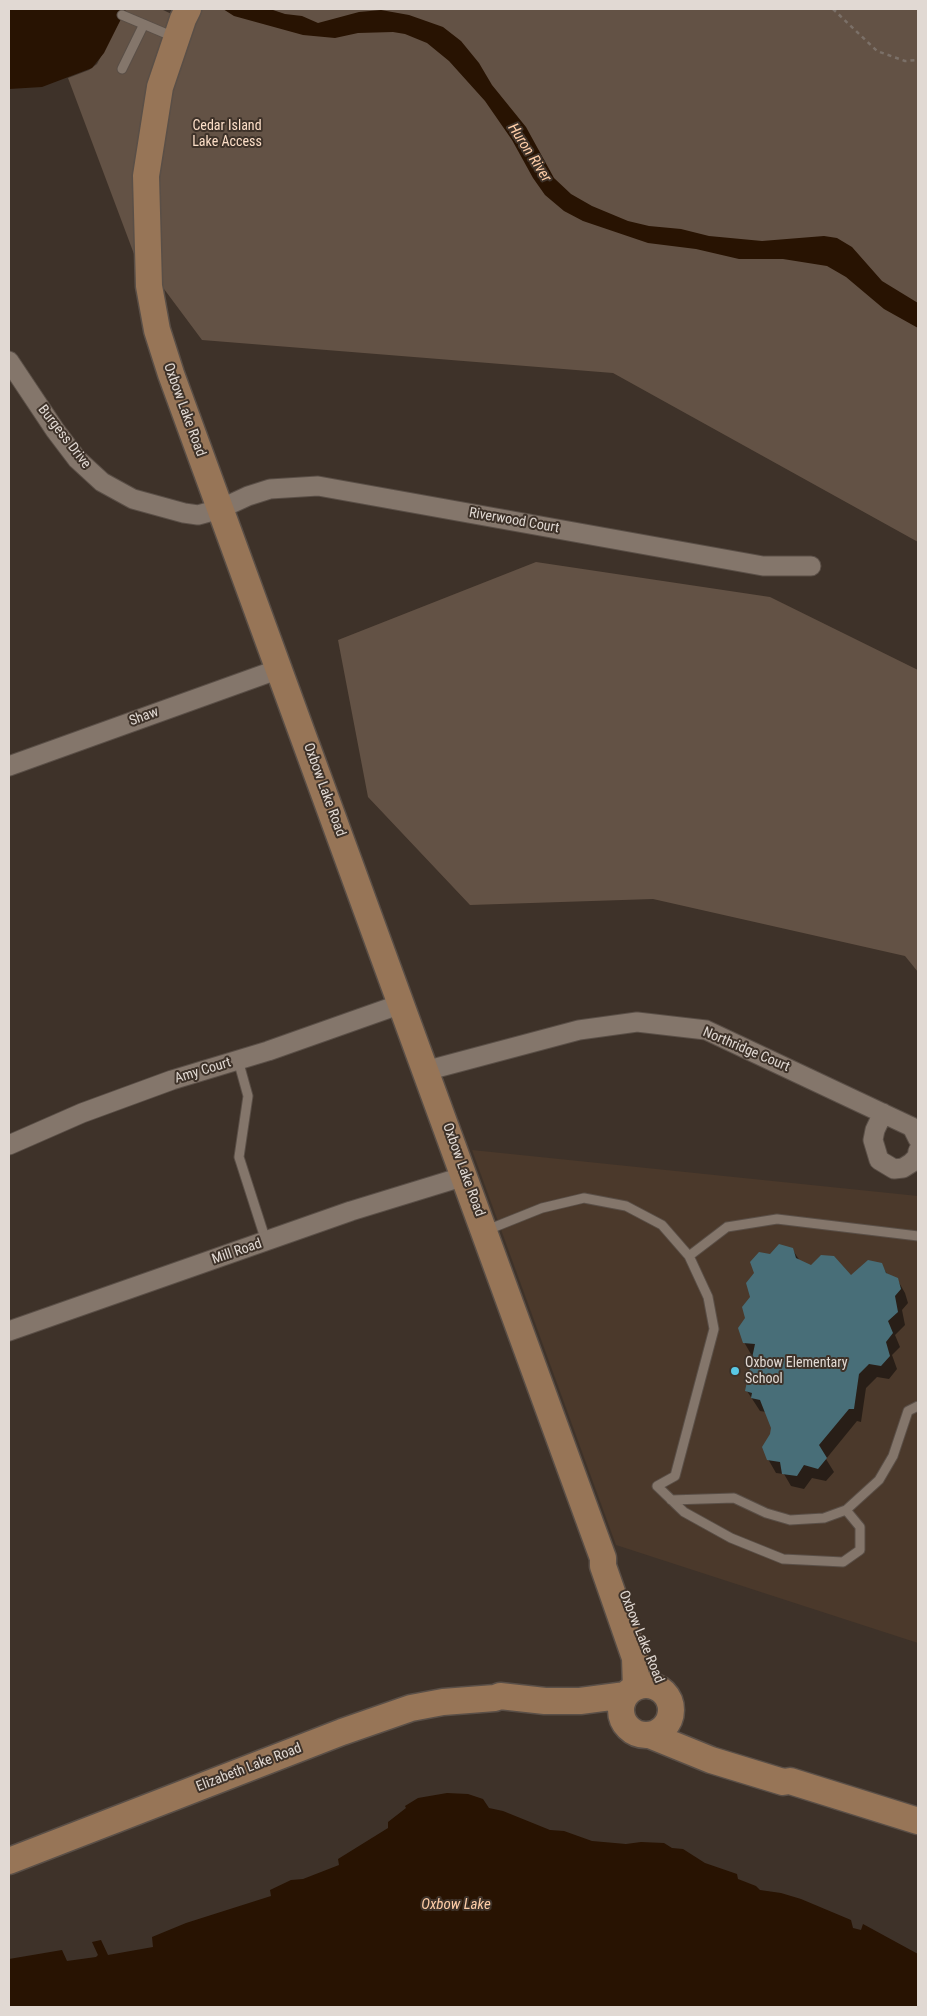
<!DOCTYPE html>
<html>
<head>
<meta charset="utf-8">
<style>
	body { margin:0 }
	#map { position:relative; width:927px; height:2016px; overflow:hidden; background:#3e3229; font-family:"Roboto Condensed",sans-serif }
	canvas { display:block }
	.frame { position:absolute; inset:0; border:10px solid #e1d9d3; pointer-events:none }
</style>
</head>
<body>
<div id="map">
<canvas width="927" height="2016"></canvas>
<div class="frame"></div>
</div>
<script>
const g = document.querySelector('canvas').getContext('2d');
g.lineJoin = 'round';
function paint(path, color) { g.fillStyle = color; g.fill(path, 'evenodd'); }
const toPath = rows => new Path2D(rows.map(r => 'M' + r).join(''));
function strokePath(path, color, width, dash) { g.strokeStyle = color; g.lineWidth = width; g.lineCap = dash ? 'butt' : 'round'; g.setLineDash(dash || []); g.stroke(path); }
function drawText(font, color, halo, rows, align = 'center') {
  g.font = font + ' "Roboto Condensed",sans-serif'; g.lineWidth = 4; g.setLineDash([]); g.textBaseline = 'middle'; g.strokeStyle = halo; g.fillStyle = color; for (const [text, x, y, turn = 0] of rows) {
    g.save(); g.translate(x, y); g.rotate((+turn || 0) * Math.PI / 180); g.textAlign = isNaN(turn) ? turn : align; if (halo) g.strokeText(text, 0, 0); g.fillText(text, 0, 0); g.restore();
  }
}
paint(toPath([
	[472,1150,918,1196,918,1643,616,1545]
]), '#4b392b');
paint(toPath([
	[126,9,161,9,180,18,185,9,918,9,918,542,613,373,202,340,164,289,149,294,68,78,89,70,97,64],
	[536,562,770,597,918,670,918,972,905,956,653,899,470,905,368,797,338,640]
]), '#635245');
paint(toPath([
	[9,9,126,9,104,53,92,68,42,87,9,89],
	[223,9,270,9,285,14,302,16,318,23,359,12,381,10,409,15,443,27,461,41,479,63,492,85,526,127,554,178,571,194,592,206,628,221,649,226,681,229,709,236,762,241,824,236,837,238,852,247,882,281,918,303,918,328,884,309,846,277,827,266,783,259,739,259,696,249,648,243,583,221,564,211,545,195,533,178,512,140,485,101,449,61,427,43,405,34,393,32,358,33,335,38,303,35,234,16],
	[447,1793,468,1794,483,1799,489,1808,503,1811,550,1830,564,1831,592,1841,626,1844,641,1842,664,1843,672,1848,683,1849,705,1863,737,1874,738,1879,756,1886,760,1890,781,1893,801,1899,851,1920,853,1928,861,1930,863,1924,918,1954,918,2007,9,2007,9,1959,62,1950,67,1961,96,1957,98,1955,92,1942,101,1940,108,1955,153,1947,152,1937,186,1923,271,1896,270,1890,291,1880,303,1879,339,1865,338,1859,388,1828,388,1822,406,1808,405,1806,418,1798]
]), '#281302');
paint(toPath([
	[792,1249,800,1261,811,1266,851,1277,881,1264,887,1274,897,1279,905,1293,908,1303,902,1310,905,1325,895,1335,900,1347,892,1355,897,1369,889,1379,877,1377,866,1388,861,1422,857,1421,826,1459,834,1472,826,1481,812,1478,804,1489,791,1486,784,1474,776,1473,768,1459,772,1428,766,1412,760,1411,747,1391,754,1356,752,1356,744,1342,752,1297,770,1255]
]), '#0007');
paint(toPath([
	[779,1244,793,1248,796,1258,811,1265,821,1255,834,1256,851,1275,868,1260,882,1263,886,1273,898,1278,901,1289,895,1296,898,1312,888,1321,893,1333,886,1342,890,1356,881,1366,869,1364,859,1374,854,1409,849,1409,819,1445,827,1458,818,1469,804,1465,797,1476,782,1474,780,1462,767,1460,762,1447,770,1434,771,1428,760,1400,751,1398,752,1393,745,1391,755,1344,743,1343,738,1328,745,1318,742,1307,750,1297,746,1283,754,1273,750,1262,759,1252,770,1254]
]), '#486e78');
const lane = toPath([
	[122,15,174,37],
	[122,69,144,24],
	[238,1060,248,1096,239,1157,266,1241],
	[487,1230,542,1208,584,1198,626,1206,662,1225,689,1256,708,1297,714,1329,675,1476,657,1486,684,1512,731,1538,783,1559,843,1562,860,1550,860,1527,846,1510],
	[689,1256,727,1227,777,1219,918,1236],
	[671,1500,734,1498,766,1513,790,1520,824,1518,846,1510,879,1480,893,1456,908,1411,918,1406]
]);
const street = toPath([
	[9,361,55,430,77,459,102,482,133,499,184,513,198,515,220,509,248,496,270,489,318,486,763,566,811,566],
	[9,766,279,669],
	[425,1071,579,1030,637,1022,706,1030,912,1127,918,1139],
	[883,1113,875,1130,873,1140,879,1160,894,1169,903,1168,911,1163,917,1157,918,1151],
	[9,1145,82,1113,172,1080,268,1051,401,1004],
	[9,1331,351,1211,465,1176]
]);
const secondary = toPath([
	[188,9,183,19,160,87,146,176,149,286,157,330,171,374,603,1558,603,1566,635,1658,636,1687],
	'621 1710a25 25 0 1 1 50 0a25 25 0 1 1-50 0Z',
	[652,1736,711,1760,783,1782,790,1781,918,1821],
	[9,1861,342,1732,411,1708,443,1702,495,1698,500,1696,545,1701,580,1701,626,1695]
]);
strokePath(lane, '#5a4f47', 11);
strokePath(street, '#5a4f47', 21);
strokePath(secondary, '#5a4f47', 29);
strokePath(toPath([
	[833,9,877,51,905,61,918,60]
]), '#7b7068', 2.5, [4, 4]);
strokePath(lane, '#84766b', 9);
strokePath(street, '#84766b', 19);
strokePath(secondary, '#977557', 26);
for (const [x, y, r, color] of [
	[735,1371,5,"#59c8e5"]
]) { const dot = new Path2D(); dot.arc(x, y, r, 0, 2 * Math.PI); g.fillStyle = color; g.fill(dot); strokePath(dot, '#3e3229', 2); }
drawText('14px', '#fcdec7', '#3e3229', [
	["Cedar Island",227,126],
	["Lake Access",227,142]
]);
drawText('14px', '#e1d9d3', '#3e3229', [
	["Oxbow Lake Road",184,410,70],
	["Burgess Drive",64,437,52],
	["Riverwood Court",514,521,10],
	["Shaw",144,717,-20],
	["Oxbow Lake Road",324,790,70],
	["Northridge Court",746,1050,23],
	["Amy Court",203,1071,-17],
	["Oxbow Lake Road",463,1170,70],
	["Mill Road",237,1252,-19],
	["Oxbow Lake Road",641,1637,68],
	["Elizabeth Lake Road",249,1768,-21]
]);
drawText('14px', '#e1d9d3', '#3e3229', [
	["Oxbow Elementary",745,1363],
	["School",745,1379]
], 'left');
drawText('italic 15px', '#fecda7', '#3e3229', [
	["Huron River",529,153,57],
	["Oxbow Lake",456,1905]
]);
</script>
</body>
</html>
